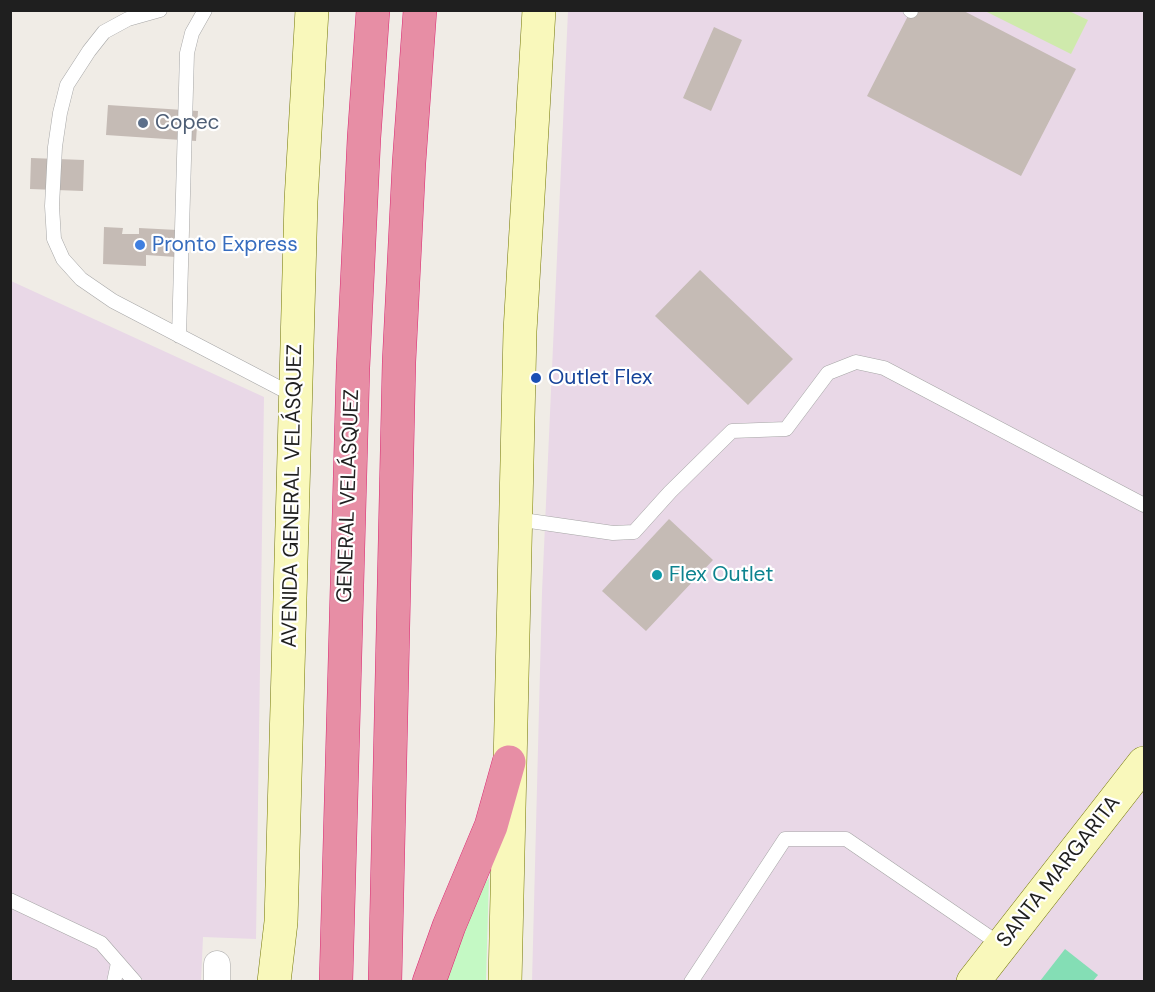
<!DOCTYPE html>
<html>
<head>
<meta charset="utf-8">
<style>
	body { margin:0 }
	#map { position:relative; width:1155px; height:992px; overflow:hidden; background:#f0ece6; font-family:"DM Sans",sans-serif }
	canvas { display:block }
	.frame { position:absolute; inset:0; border:12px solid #1f1f1f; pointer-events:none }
</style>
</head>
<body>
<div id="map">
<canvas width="1155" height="992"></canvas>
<div class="frame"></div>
</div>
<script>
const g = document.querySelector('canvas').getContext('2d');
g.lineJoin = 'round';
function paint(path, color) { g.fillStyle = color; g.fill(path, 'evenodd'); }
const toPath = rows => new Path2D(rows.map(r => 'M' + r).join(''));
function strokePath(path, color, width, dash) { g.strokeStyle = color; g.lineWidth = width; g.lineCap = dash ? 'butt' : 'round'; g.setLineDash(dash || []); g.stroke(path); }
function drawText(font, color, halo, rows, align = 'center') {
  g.font = font + ' "DM Sans",sans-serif'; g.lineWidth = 4.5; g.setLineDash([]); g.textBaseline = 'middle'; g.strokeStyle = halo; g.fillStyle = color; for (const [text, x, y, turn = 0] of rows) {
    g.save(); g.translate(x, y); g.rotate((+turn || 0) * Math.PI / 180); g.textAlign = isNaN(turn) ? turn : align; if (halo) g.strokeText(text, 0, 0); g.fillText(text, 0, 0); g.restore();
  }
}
paint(toPath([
	[568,11,1144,11,1144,981,532,982,542,592],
	[11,281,264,397,256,939,203,937,201,981,11,982]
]), '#e9d8e7');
paint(toPath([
	[985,11,1069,11,1088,20,1071,54]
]), '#cfeaac');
paint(toPath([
	[489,878,486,981,442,982,474,896]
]), '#c4f9c4');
paint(toPath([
	[1065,949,1098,975,1093,981,1040,981]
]), '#84deb5');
paint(toPath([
	[911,10,962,10,1076,69,1021,176,867,96],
	[714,27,742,40,711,111,683,98],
	[108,105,198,111,196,141,106,135],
	[31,158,84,160,83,191,30,189],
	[104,227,123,228,122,234,139,234,139,228,177,230,176,257,146,255,146,266,103,264],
	[700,270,793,359,748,405,655,316],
	[669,519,713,560,646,631,602,591]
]), '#c5bbb5');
const lane = toPath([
	[160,10,128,19,104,32,89,51,67,85,60,113,55,147,52,206,54,239,63,259,81,279,113,301,295,396],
	[910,10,911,11],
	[179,336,187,53,192,33,205,10],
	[516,519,613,533,634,532,670,492,732,431,786,429,828,373,856,362,884,368,1144,505],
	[10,900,101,943,135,982],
	[114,982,118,963],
	[691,982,785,839,846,839,1001,945]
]);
const street = toPath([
	[217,982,217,964]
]);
const secondary = toPath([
	[274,982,281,922,301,201,312,10],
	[505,982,520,331,539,10],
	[973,982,1144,763]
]);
const highway = toPath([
	[336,982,353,368,364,138,373,10],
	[385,982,399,362,409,163,420,10],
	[429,982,449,926,491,826,509,762]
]);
strokePath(lane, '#a6a6a6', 15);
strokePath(street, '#a6a6a6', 27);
strokePath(secondary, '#737705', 34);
strokePath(highway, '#da2771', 34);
strokePath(lane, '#fff', 14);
strokePath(street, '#fff', 26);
strokePath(secondary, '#f9f8bb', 33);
strokePath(highway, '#e78ea5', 33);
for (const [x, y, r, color] of [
	[143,123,6,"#5c6f8a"],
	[140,245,6,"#3f7fe0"],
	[536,378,6,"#1a4fb4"],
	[657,575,6,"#0f9aa8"]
]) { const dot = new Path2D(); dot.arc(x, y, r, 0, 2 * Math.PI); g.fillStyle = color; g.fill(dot); strokePath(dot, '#fff', 2); }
drawText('21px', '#4e5e75', '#fff', [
	["Copec",155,123]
], 'left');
drawText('21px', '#366cbe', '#fff', [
	["Pronto Express",152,245]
], 'left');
drawText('21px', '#164399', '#fff', [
	["Outlet Flex",548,378]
], 'left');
drawText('21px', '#1f1f1f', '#fff', [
	["AVENIDA GENERAL VELÁSQUEZ",293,496,-89],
	["GENERAL VELÁSQUEZ",349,496,-88],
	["SANTA MARGARITA",1059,872,-52]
]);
drawText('21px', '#0d838f', '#fff', [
	["Flex Outlet",669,575]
], 'left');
</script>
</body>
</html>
